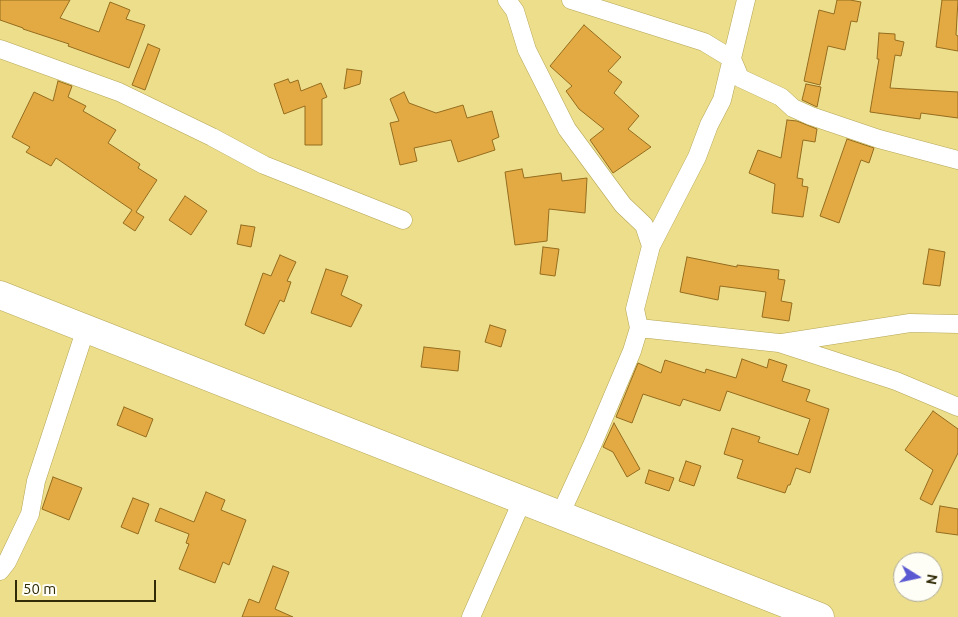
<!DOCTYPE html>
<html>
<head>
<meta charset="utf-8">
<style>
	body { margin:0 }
	#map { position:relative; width:958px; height:617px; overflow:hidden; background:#edde8c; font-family:Ubuntu,sans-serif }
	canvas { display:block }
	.north { position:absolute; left:893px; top:552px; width:50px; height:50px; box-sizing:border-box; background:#fffef6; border:1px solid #adaa96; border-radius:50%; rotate:100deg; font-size:14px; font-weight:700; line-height:20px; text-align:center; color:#312b07 }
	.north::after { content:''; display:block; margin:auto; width:18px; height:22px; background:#5b59d1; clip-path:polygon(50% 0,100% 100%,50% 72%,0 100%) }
	.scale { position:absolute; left:15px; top:580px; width:141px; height:22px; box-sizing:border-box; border:2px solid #312b07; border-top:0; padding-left:6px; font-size:15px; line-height:18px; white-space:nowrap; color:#312b07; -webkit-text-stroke:4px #fffef6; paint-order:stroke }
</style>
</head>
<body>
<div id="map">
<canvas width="958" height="617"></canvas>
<div class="north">N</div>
<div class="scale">50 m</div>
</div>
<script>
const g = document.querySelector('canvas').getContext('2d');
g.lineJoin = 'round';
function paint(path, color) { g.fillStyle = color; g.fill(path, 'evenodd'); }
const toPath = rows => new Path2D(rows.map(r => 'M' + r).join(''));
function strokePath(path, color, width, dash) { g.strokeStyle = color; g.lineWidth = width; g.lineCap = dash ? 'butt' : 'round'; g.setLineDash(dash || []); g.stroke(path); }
const building = toPath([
	[0,0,70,0,60,18,99,32,110,2,130,10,126,19,145,25,129,68,68,46,69,44,23,29,23,28,0,20,0,0],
	[837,0,850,0,861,2,857,22,851,21,845,50,828,46,820,85,804,81,819,10,834,14,837,0],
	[942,0,958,0,956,35,958,36,958,51,936,47,942,0],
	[584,25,621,57,608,71,622,82,614,93,639,116,628,129,651,147,613,173,590,140,604,129,579,109,566,91,572,86,550,66,584,25],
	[879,33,895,34,895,40,904,42,901,56,895,55,890,88,958,92,958,118,921,113,920,119,870,112,879,59,877,59,879,33],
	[148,44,160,49,145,90,132,85,148,44],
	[347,69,362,71,360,84,344,89,347,69],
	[288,79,290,83,298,80,301,91,321,83,327,97,322,99,322,145,305,145,305,106,284,114,274,84,288,79],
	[58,81,72,86,68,97,86,106,83,111,116,130,108,143,140,164,138,168,157,180,136,212,144,217,135,231,123,223,132,210,56,158,51,166,26,152,30,147,12,137,34,92,53,101,58,81],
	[806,84,821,87,817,107,802,100,806,84],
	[404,92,409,103,436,113,463,105,467,118,492,111,499,137,492,140,495,150,458,162,451,140,414,148,417,161,400,165,390,123,399,121,390,99,404,92],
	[787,120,797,121,817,129,815,142,803,140,797,178,803,179,802,186,808,187,803,217,772,213,775,184,749,173,758,150,781,158,787,120],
	[847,139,874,148,869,163,861,160,839,223,820,216,847,139],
	[522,169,524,178,561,173,562,181,587,178,585,213,549,209,547,241,515,245,505,172,522,169],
	[185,196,207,211,191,235,169,220,185,196],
	[241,225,255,227,251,247,237,244,241,225],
	[543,247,559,249,555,276,540,274,543,247],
	[929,249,945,252,940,286,923,284,929,249],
	[280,255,296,262,287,281,291,282,284,302,280,300,264,334,245,325,263,273,271,276,280,255],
	[687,257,737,267,737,265,779,270,778,279,785,280,781,301,792,303,789,321,762,317,766,292,720,286,718,300,680,292,687,257],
	[326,269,348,276,341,295,362,305,351,327,311,313,326,269],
	[490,325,506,330,501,347,485,342,490,325],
	[424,347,460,351,458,371,421,367,424,347],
	[742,359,767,368,769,359,787,365,782,381,810,390,806,401,829,409,810,473,796,468,790,485,788,485,785,493,737,478,743,460,724,454,732,428,760,437,758,442,798,455,810,419,727,391,720,411,683,399,680,406,643,394,632,423,616,417,638,363,661,373,665,360,705,373,706,369,736,378,742,359],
	[124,407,153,419,146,437,117,425,124,407],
	[933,411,958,429,958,453,932,505,920,499,933,470,905,450,933,411],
	[614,423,640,469,627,477,613,452,603,447,614,423],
	[686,461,701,466,694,486,679,481,686,461],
	[649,470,674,478,669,491,645,483,649,470],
	[53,477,82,488,69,520,42,509,53,477],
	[206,492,225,500,221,510,246,520,229,565,223,562,215,583,179,569,189,544,186,543,189,534,155,521,160,508,194,522,206,492],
	[133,498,149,504,138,534,121,527,133,498],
	[940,506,958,509,958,535,936,532,940,506],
	[273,566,289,572,275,609,293,617,242,617,249,599,259,603,273,566]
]);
paint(building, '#e3aa43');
strokePath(building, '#946c1e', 1);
const street = toPath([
	[507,0,515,11,527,50,567,129,623,205,644,225,651,246,635,309,639,328,632,351,593,443,560,515],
	[571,0,704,42,732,59,740,78,781,97,793,108,811,116,879,139,958,160],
	[0,49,119,92,212,137,264,165,403,220],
	[651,246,697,157,709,125,722,100,746,0],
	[639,328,779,343,896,381,958,407],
	[782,343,910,323,958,324],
	[0,571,7,562,30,514,36,481,86,328],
	[471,617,522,501]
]);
const highway = toPath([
	[0,295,820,617]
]);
strokePath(street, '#b4a554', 19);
strokePath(highway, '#b4a554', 29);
strokePath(street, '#fff', 18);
strokePath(highway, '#fff', 28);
</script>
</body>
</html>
